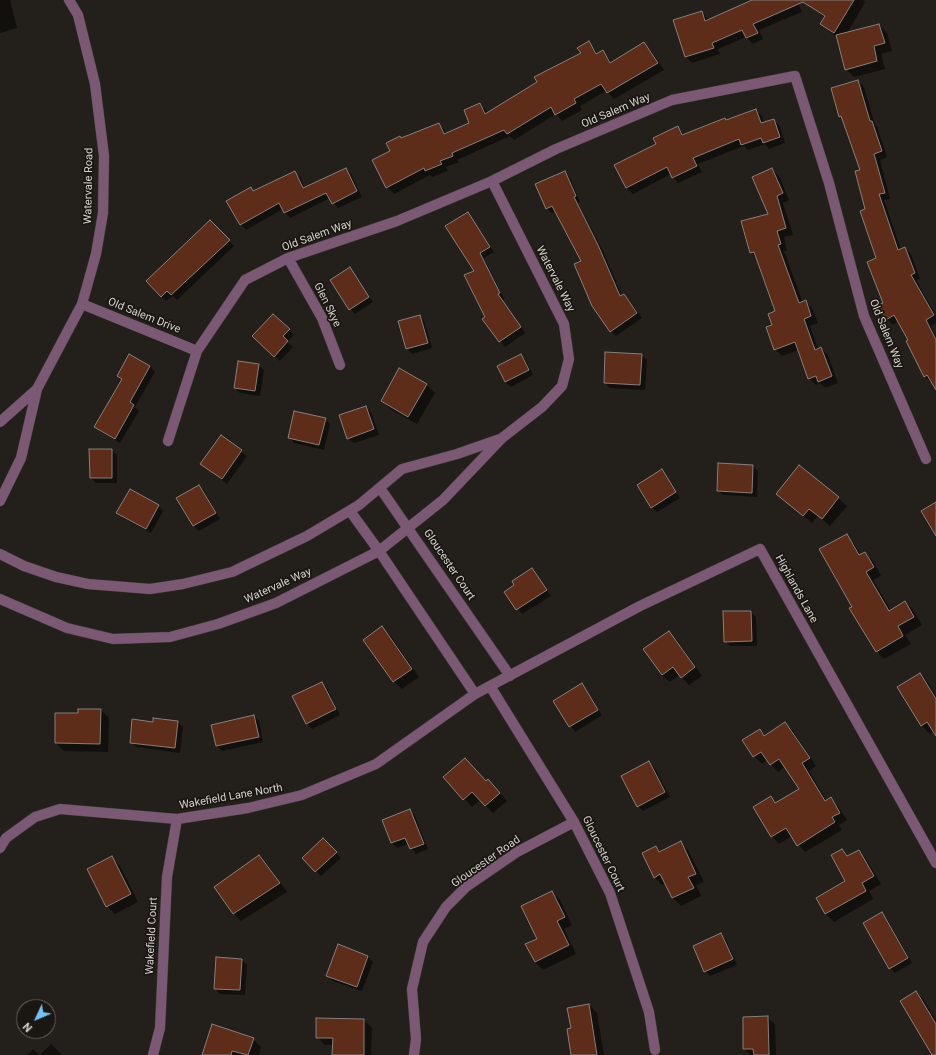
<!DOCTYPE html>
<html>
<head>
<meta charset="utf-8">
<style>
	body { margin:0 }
	#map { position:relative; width:936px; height:1055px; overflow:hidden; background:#231f1a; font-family:Roboto,sans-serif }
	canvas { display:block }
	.north { position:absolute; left:16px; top:999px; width:40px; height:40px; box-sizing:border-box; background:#1a1611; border:1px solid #65615d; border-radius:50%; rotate:226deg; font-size:11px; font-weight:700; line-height:16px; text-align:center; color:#d5d2cf }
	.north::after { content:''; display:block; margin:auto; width:14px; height:18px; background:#74c0f6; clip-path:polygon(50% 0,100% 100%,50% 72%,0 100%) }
</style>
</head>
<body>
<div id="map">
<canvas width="936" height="1055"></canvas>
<div class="north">N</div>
</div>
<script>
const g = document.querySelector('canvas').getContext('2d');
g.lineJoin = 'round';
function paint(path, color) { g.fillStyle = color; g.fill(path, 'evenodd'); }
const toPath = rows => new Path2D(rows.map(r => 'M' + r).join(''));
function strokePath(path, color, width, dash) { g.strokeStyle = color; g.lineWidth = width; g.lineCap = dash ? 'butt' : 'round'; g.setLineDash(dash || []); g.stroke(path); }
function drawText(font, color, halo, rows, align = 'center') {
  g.font = font + ' Roboto,sans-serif'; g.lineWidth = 3.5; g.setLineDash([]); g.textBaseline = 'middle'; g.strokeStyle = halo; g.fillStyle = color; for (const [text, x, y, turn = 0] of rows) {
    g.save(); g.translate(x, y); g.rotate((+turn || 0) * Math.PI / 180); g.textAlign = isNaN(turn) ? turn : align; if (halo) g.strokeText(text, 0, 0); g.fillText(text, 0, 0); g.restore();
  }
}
paint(toPath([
	[0,0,10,0,17,28,0,33],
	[755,0,797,0,802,12,759,30,763,39,753,44,746,37,718,49,720,54,692,63,686,57,702,12,709,20],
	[812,0,863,0,865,2,847,34,879,25,887,33,892,51,881,54,885,69,854,77,846,69,837,37,821,24,825,18,809,5],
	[589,42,598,54,603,51,612,63,644,43,651,50,664,70,614,99,606,91,580,106,582,110,562,121,556,114,514,140,510,136,457,160,459,162,446,167,448,171,432,177,430,175,394,194,387,187,392,151,401,139,439,124,447,134,470,123,480,104,488,113,582,53],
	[858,81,864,87,875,125,877,127,887,157,880,160,890,199,884,200,901,250,905,248,911,254,920,279,916,280,936,316,936,323,931,326,936,336,936,388,932,381,930,382,925,376,910,340,898,321,893,325,887,319,877,259,866,210,861,171,843,120,840,116],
	[756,110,762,116,764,123,773,120,780,126,785,143,769,149,765,144,748,150,744,146,698,164,702,172,678,183,671,174,633,194,627,188,657,144,678,127,684,135,725,119,727,120],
	[346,169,351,174,362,197,338,208,330,198,290,218,283,209,246,230,241,225,228,201,251,188,254,191,294,172,300,177,305,188],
	[772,169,779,176,789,200,783,203,793,235,784,237,787,251,784,251,803,303,806,302,812,308,818,323,810,326,818,349,821,348,828,355,838,383,825,388,820,383,816,385,809,378,799,350,782,356,775,349,773,326,776,312,757,259,751,252,769,214],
	[565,172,570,178,580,202,578,203,603,251,622,296,624,295,629,300,642,318,616,336,611,331,582,262,556,211,552,213,546,208],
	[468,213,494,252,484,258,504,299,502,300,525,333,505,347,484,319,486,317,475,271],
	[210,221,234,246,177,300,173,296,166,301,161,296],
	[350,269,373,302,355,314,350,309],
	[274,315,294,335,287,342,293,347,280,361,254,336],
	[419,316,424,321,432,348,412,354,407,348],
	[642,355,647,360,645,390,610,388,605,383],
	[521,356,526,361,533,375,511,387,505,382],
	[258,365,264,370,260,396,240,393,235,388],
	[150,366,155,372,135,407,139,411,120,443,101,432,95,427,123,380,118,376],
	[400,369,427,385,435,393,417,424,390,409,382,401],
	[366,407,371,412,379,435,354,443,348,438],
	[325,419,330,424,324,450,294,443,289,437],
	[221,436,247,456,227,484,202,464],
	[90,450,111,450,117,455,117,483,96,483,91,478],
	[719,464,753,466,758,471,757,497,723,495,718,490],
	[800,466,847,506,830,526,818,516,812,523,778,494],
	[662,471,680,498,657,512,652,507],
	[199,486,204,491,220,519,199,531,194,526,178,499],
	[158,506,163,511,151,533,123,518,118,513],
	[846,535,854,543,861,555,865,553,873,561,881,576,873,580,891,610,905,602,913,610,922,625,905,635,911,644,884,659,876,651,853,607],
	[532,569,551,596,522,614,506,592,516,585],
	[751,612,756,617,757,646,730,646,725,641],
	[382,628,390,635,419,677,402,689,394,682],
	[669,632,677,640,702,676,689,685,680,675,670,682,662,675],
	[920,674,928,682,936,696,936,734,934,731,930,734,922,726,898,687],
	[322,683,327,688,340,715,312,729,307,723],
	[582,685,602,715,575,732,554,701],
	[101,710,109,718,108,752,64,751,56,743,79,714],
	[254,716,259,721,263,742,222,751,217,746],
	[177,722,183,727,180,753,136,747,131,742,154,723],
	[785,723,793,731,816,766,809,771,827,801,831,799,838,806,847,820,839,825,842,830,805,852,792,836,779,844,772,836,771,798,777,803,800,789,785,767,778,772,767,760,762,764,754,756,759,730,766,736],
	[649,762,654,767,670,797,643,811,638,806],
	[444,777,486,782,488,780,507,801,493,813,480,800,472,807],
	[410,811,415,816,428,849,416,854,408,844,397,848,392,843,384,821],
	[323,840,341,858,321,876,303,858],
	[680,842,688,850,704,882,696,885,701,896,681,906,673,898,666,883,662,885,654,877,656,847,660,852],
	[842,850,849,856,858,851,866,859,881,884,869,891,873,899,834,922,826,914,817,898,846,881],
	[259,856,267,864,287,892,241,921,233,913],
	[112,858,120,866,138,902,115,914,107,906],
	[552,892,560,900,572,925,564,929,576,954,543,970,535,962,538,939],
	[882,914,887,919,912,963,895,973,890,968],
	[721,934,726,940,737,965,710,976,705,971],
	[367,956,373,962,362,991,333,981,327,976],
	[242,960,247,965,245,995,220,994,215,989],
	[916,992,924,1000,936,1020,936,1055],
	[589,1005,597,1013,604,1055,573,1055,572,1029],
	[767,1017,775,1025,776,1055,751,1055,744,1049],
	[364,1020,372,1028,371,1055,333,1055,334,1045,325,1045,317,1037],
	[253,1039,261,1047,259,1055,203,1055],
	[51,1044,62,1055,40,1055],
	[33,1049,39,1055,27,1055]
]), '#0007');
const building = toPath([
	[752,0,854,0,834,33,820,24,825,16,803,2,753,24,758,33,746,38,742,30,712,43,714,48,685,57,673,20,702,11,705,21,752,0],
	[879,24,885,43,874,46,877,61,845,70,836,35,879,24],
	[589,41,596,54,603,50,610,63,644,42,658,63,607,93,601,84,574,99,576,103,555,115,551,107,507,134,504,130,452,153,453,156,440,161,442,164,425,171,424,168,386,188,372,160,390,151,386,143,400,136,401,138,439,123,444,134,469,123,464,110,480,103,485,114,537,82,534,77,581,53,577,48,589,41],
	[858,80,870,121,872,121,882,151,874,154,885,193,879,194,898,250,905,247,915,273,911,275,934,315,926,320,936,340,936,390,927,375,924,377,906,341,908,340,894,315,886,320,878,305,883,303,867,262,876,258,860,211,865,209,855,171,860,170,841,116,839,117,831,88,858,80],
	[756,109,761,123,774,119,780,137,763,143,761,138,741,145,739,139,693,158,697,166,672,178,667,167,626,188,614,165,656,144,653,138,678,126,682,135,725,118,726,120,756,109],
	[346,168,357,191,332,204,326,193,284,213,279,203,240,225,226,201,251,187,253,191,295,171,303,188,346,168],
	[772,168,783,193,777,196,786,228,777,231,781,244,778,245,799,303,806,300,811,316,804,319,815,350,821,347,832,376,818,382,816,376,808,379,795,342,774,350,766,327,772,325,768,314,775,311,754,252,750,253,741,221,768,214,752,177,772,168],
	[565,171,576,196,574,197,598,245,620,296,624,294,637,313,610,332,592,306,574,264,581,261,552,206,546,209,535,184,565,171],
	[468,212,490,247,480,253,500,293,498,294,521,327,499,342,482,319,485,317,464,275,474,271,445,226,468,212],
	[210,220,230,240,171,295,167,291,161,297,146,281,210,220],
	[350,267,369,297,349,310,330,280,350,267],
	[273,314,290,329,283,336,288,341,274,357,252,336,273,314],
	[420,315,428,343,406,349,398,321,420,315],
	[605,352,642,354,640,385,604,383,605,352],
	[129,354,150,366,130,402,134,405,115,439,94,427,122,379,117,376,129,354],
	[521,354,529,370,505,382,497,366,521,354],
	[238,361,259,364,255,391,234,388,238,361],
	[399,368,427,384,408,417,381,401,399,368],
	[366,406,374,429,347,439,339,415,366,406],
	[294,411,326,418,319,445,288,438,294,411],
	[221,435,242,450,222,479,200,464,221,435],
	[89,449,112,449,112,478,90,478,89,449],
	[718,463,753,465,752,493,717,491,718,463],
	[799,465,839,497,822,519,809,509,803,516,776,494,799,465],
	[662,469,676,492,651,508,637,485,662,469],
	[199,485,216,513,193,526,176,498,199,485],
	[130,489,159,505,146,529,116,513,130,489],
	[936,502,936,536,921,511,936,502],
	[847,534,859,555,865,552,874,567,866,572,889,611,905,601,914,617,898,626,903,636,876,652,849,608,852,607,819,549,847,534],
	[532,568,547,590,516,610,504,592,514,585,512,581,532,568],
	[723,611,751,611,752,641,724,642,723,611],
	[382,626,412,669,393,682,363,640,382,626],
	[669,631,695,667,681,678,673,667,662,675,643,649,669,631],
	[920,673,936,699,936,736,927,722,921,726,897,687,920,673],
	[322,682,336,709,306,724,292,696,322,682],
	[582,683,598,710,569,727,553,701,582,683],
	[78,709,101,709,100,744,55,743,55,713,78,713,78,709],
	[254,715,259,737,216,746,211,725,254,715],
	[153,718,178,721,175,748,130,743,132,719,153,722,153,718],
	[785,722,810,758,802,763,825,801,831,797,840,813,832,817,835,822,797,846,786,828,771,837,753,807,771,796,775,803,799,789,779,759,770,765,761,752,753,757,742,740,760,729,764,736,785,722],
	[465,758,486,781,488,779,500,793,485,806,472,792,463,800,443,777,465,758],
	[649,761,665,792,637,807,621,776,649,761],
	[410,809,424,844,410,849,405,838,391,843,382,820,410,809],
	[323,838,337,852,315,872,302,858,323,838],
	[681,841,696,874,688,877,694,888,672,898,660,874,654,878,642,853,656,846,659,852,681,841],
	[842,849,847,856,859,850,874,876,862,883,866,891,825,914,816,898,845,881,831,855,842,849],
	[259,855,280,883,233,914,214,887,259,855],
	[112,856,131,894,106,907,87,869,112,856],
	[552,891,565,917,557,921,569,945,535,962,525,944,537,939,521,906,552,891],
	[882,912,908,958,889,969,863,923,882,912],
	[721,933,733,959,704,972,693,946,721,933],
	[338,944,368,956,357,987,326,976,338,944],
	[216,957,242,959,240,990,214,989,216,957],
	[916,991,936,1024,936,1055,932,1055,900,1001,916,991],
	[589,1004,597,1055,571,1055,567,1029,571,1028,567,1008,589,1004],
	[768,1016,769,1055,754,1055,753,1049,743,1049,743,1017,768,1016],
	[316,1018,364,1019,364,1055,332,1055,333,1038,316,1038,316,1018],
	[212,1024,254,1038,248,1055,232,1051,231,1055,202,1055,212,1024]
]);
paint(building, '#5d2d19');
strokePath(building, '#877f7b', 1);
const minor = toPath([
	[288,258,322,318,340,365],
	[82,304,197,351],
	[0,422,37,389],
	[168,441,197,351,245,280,288,258,397,221,492,181,556,149,672,100,795,76,829,183,864,316,926,459],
	[380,488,510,676],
	[0,501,21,458,37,389,82,304,96,254,103,213,104,156,95,84,78,15,69,0],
	[350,511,379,551,475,694],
	[0,554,24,566,56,577,88,584,150,589,183,584,232,572,307,536,359,505,402,469,457,454,500,439],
	[0,599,67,628,113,639,170,637,218,624,276,603,379,551,443,500,502,438,542,407,562,386,569,359,564,324,492,181],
	[490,686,574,822,610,893,649,1012,655,1050],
	[0,848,6,838,35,817,60,809,177,819,248,808,302,795,376,764,475,694,640,606,760,549,936,863],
	[153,1055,160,1028,167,877,177,819],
	[414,1055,416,1039,412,989,423,942,446,907,466,887,517,852,574,822]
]);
strokePath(minor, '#3f3c37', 11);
strokePath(minor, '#7b5874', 10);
drawText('11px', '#d5d2cf', '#1a1611', [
	["Old Salem Way",616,111,-23],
	["Watervale Road",89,186,-89],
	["Old Salem Way",317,236,-20],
	["Watervale Way",555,279,63],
	["Glen Skye",327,305,64],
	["Old Salem Drive",144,316,22],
	["Old Salem Way",886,334,68],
	["Gloucester Court",449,565,56],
	["Watervale Way",278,586,-24],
	["Highlands Lane",796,589,61],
	["Wakefield Lane North",231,797,-10],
	["Gloucester Court",603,854,64],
	["Gloucester Road",486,862,-35],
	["Wakefield Court",152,936,-87]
]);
</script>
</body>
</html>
